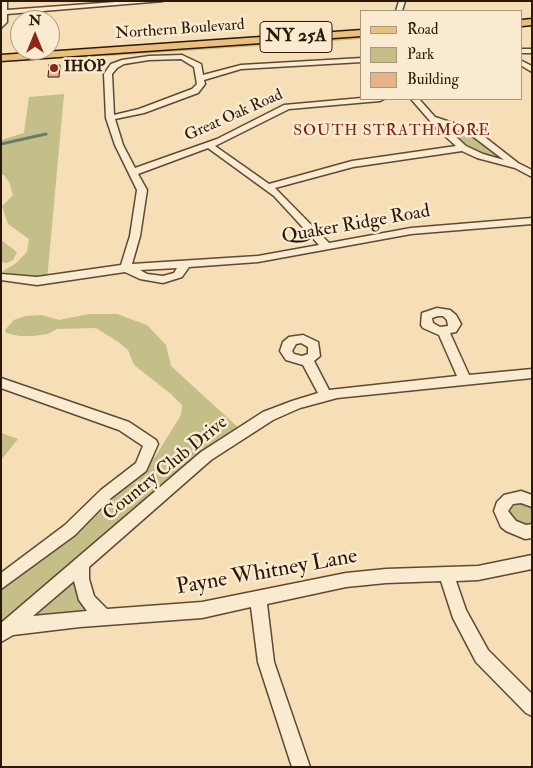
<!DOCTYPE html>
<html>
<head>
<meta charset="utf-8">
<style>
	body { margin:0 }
	#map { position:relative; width:533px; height:768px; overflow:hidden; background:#f6deb7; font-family:"IM FELL Double Pica",serif }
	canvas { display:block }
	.frame { position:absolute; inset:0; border:2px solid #2b1809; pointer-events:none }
	.legend { position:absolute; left:360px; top:10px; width:162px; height:90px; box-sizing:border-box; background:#f9ead0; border:1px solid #a79680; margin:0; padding:6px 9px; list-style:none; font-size:15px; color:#2b1809 }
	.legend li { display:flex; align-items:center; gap:10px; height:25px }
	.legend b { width:25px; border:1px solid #a79680 }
	.north { position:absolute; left:10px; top:10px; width:50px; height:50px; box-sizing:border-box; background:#f9ead0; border:1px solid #a79680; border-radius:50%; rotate:0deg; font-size:14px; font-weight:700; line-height:20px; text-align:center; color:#2b1809 }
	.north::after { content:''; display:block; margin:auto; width:18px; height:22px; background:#8f2418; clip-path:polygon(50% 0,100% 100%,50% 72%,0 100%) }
</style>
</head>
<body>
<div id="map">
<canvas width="533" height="768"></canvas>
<div class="frame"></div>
<ul class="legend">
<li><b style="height:6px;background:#ebbf7c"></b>Road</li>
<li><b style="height:14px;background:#c4bf89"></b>Park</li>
<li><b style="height:14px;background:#e6b389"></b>Building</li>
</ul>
<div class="north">N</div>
</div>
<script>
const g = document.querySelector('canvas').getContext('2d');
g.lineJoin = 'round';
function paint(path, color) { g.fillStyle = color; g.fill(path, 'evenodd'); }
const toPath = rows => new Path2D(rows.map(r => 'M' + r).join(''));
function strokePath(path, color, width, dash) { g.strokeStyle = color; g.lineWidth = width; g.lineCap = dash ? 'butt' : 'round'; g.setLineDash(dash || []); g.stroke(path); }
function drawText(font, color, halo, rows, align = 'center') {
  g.font = font + ' "IM FELL Double Pica",serif'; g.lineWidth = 5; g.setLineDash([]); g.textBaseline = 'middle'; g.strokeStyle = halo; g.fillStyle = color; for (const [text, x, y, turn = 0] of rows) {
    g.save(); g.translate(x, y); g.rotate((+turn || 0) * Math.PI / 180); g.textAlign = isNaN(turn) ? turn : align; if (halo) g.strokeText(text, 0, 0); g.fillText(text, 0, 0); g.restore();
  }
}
paint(toPath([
	[362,33,362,39,65,59,65,53],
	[64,94,47,280,5,276,3,271,15,264,27,252,29,239,8,224,2,206,13,195,9,182,4,175,1,175,1,140,24,133,29,97],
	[447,122,463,128,518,166,471,152,440,127],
	[1,240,17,252,13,260,7,263,1,262],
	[89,314,117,314,147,325,166,345,171,366,242,431,82,563,81,579,104,617,1,634,1,581,155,457,181,415,182,405,171,394,134,365,128,350,117,341,96,328,57,329,48,334,33,336,19,336,6,333,5,330,14,320,25,316,42,315,59,320],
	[1,433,18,439,1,460],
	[505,501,532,501,532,531,525,532,502,506]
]), '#c4bf89');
strokePath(toPath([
	[1,144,46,134]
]), '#6f7a6f', 3);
const building = toPath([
	[49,65,60,65,59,77,48,77,49,65]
]);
paint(building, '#e6b389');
strokePath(building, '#2b1809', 1);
const minor = toPath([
	[1,1,7,1,7,10,129,1,163,1,7,14,7,22,1,28,1,1],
	[399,1,405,1,402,11,396,11,399,1],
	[522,49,532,49,532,53,522,53,522,49],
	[182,55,201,64,203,75,241,65,362,58,362,62,241,69,204,80,205,84,198,93,144,113,115,119,123,145,135,168,217,139,284,105,362,98,384,99,380,101,289,109,215,146,269,184,352,161,456,146,437,129,411,99,419,99,435,117,477,131,518,163,532,170,532,177,515,168,477,158,462,151,353,167,275,188,329,243,411,228,532,218,532,224,411,234,258,262,189,267,182,277,163,283,140,279,125,272,37,285,1,280,1,274,37,277,121,265,130,236,137,190,115,145,106,118,104,74,111,64,122,60,149,56,182,55],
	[181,59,194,67,197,84,192,89,139,109,114,115,112,74,117,68,124,64,149,60,181,59],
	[443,125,471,135,504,160,483,154,466,146,443,125],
	[208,148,274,196,319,245,258,256,132,264,140,236,147,190,138,174,208,148],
	[177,268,174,273,163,276,147,274,140,270,177,268],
	[522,61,532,66,532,72,522,66,522,61],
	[437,308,450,310,456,315,461,324,456,332,450,333,469,375,532,369,532,378,337,398,300,408,273,420,211,460,89,567,89,579,94,596,107,609,202,602,346,573,386,569,478,566,532,555,532,569,478,580,456,581,466,610,488,650,532,694,532,716,526,713,476,662,453,618,441,581,386,583,346,587,267,604,274,662,310,767,292,767,258,662,251,607,202,618,80,627,13,635,1,642,1,623,201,452,263,412,292,401,318,393,303,365,286,360,280,351,283,342,289,337,303,335,318,342,320,356,314,361,329,390,457,376,439,335,423,328,421,325,422,313,437,308],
	[438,316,443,316,447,320,448,326,440,327,433,323,432,318,438,316],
	[301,343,308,347,308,354,302,356,294,354,292,351,296,344,301,343],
	[74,581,79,600,87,611,33,616,74,581],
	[1,378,129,422,156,440,158,444,146,471,111,498,75,535,1,589,1,573,65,525,101,490,136,463,143,446,119,430,1,388,1,378],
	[521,491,532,495,532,507,521,503,513,504,508,511,516,521,526,525,532,524,532,538,525,539,506,531,501,527,494,511,497,502,504,495,521,491]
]);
const major = toPath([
	[532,19,532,25,522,26,522,20,532,19],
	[362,30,362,36,1,61,1,55,362,30]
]);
strokePath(minor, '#5e4a34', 3);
strokePath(major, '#2b1809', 3);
paint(minor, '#f9ead0');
paint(major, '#ebbf7c');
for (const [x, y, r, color] of [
	[54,68,5,"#8f2418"]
]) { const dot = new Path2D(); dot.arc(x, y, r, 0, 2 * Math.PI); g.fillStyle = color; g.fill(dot); strokePath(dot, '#f9ead0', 2); }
drawText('16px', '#2b1809', '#f9ead0', [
	["Northern Boulevard",180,30,-4],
	["Great Oak Road",234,116,-24]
]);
drawText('bold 16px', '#2b1809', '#f9ead0', [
	["IHOP",64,68]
], 'left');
g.letterSpacing = '1px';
drawText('16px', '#7a1f14', '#f9ead0', [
	["SOUTH STRATHMORE",392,132]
]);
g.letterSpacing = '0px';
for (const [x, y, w] of [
	[296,37,72]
]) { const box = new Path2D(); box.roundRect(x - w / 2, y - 15.5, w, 31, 4); g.fillStyle = '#f9ead0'; g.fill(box); strokePath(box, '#2b1809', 1); }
drawText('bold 18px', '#2b1809', null, [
	["NY 25A",296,37]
]);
drawText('19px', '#2b1809', '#f9ead0', [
	["Quaker Ridge Road",356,225,-10],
	["Country Club Drive",166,469,-39]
]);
drawText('22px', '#2b1809', '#f9ead0', [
	["Payne Whitney Lane",267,573,-10]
]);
</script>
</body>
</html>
